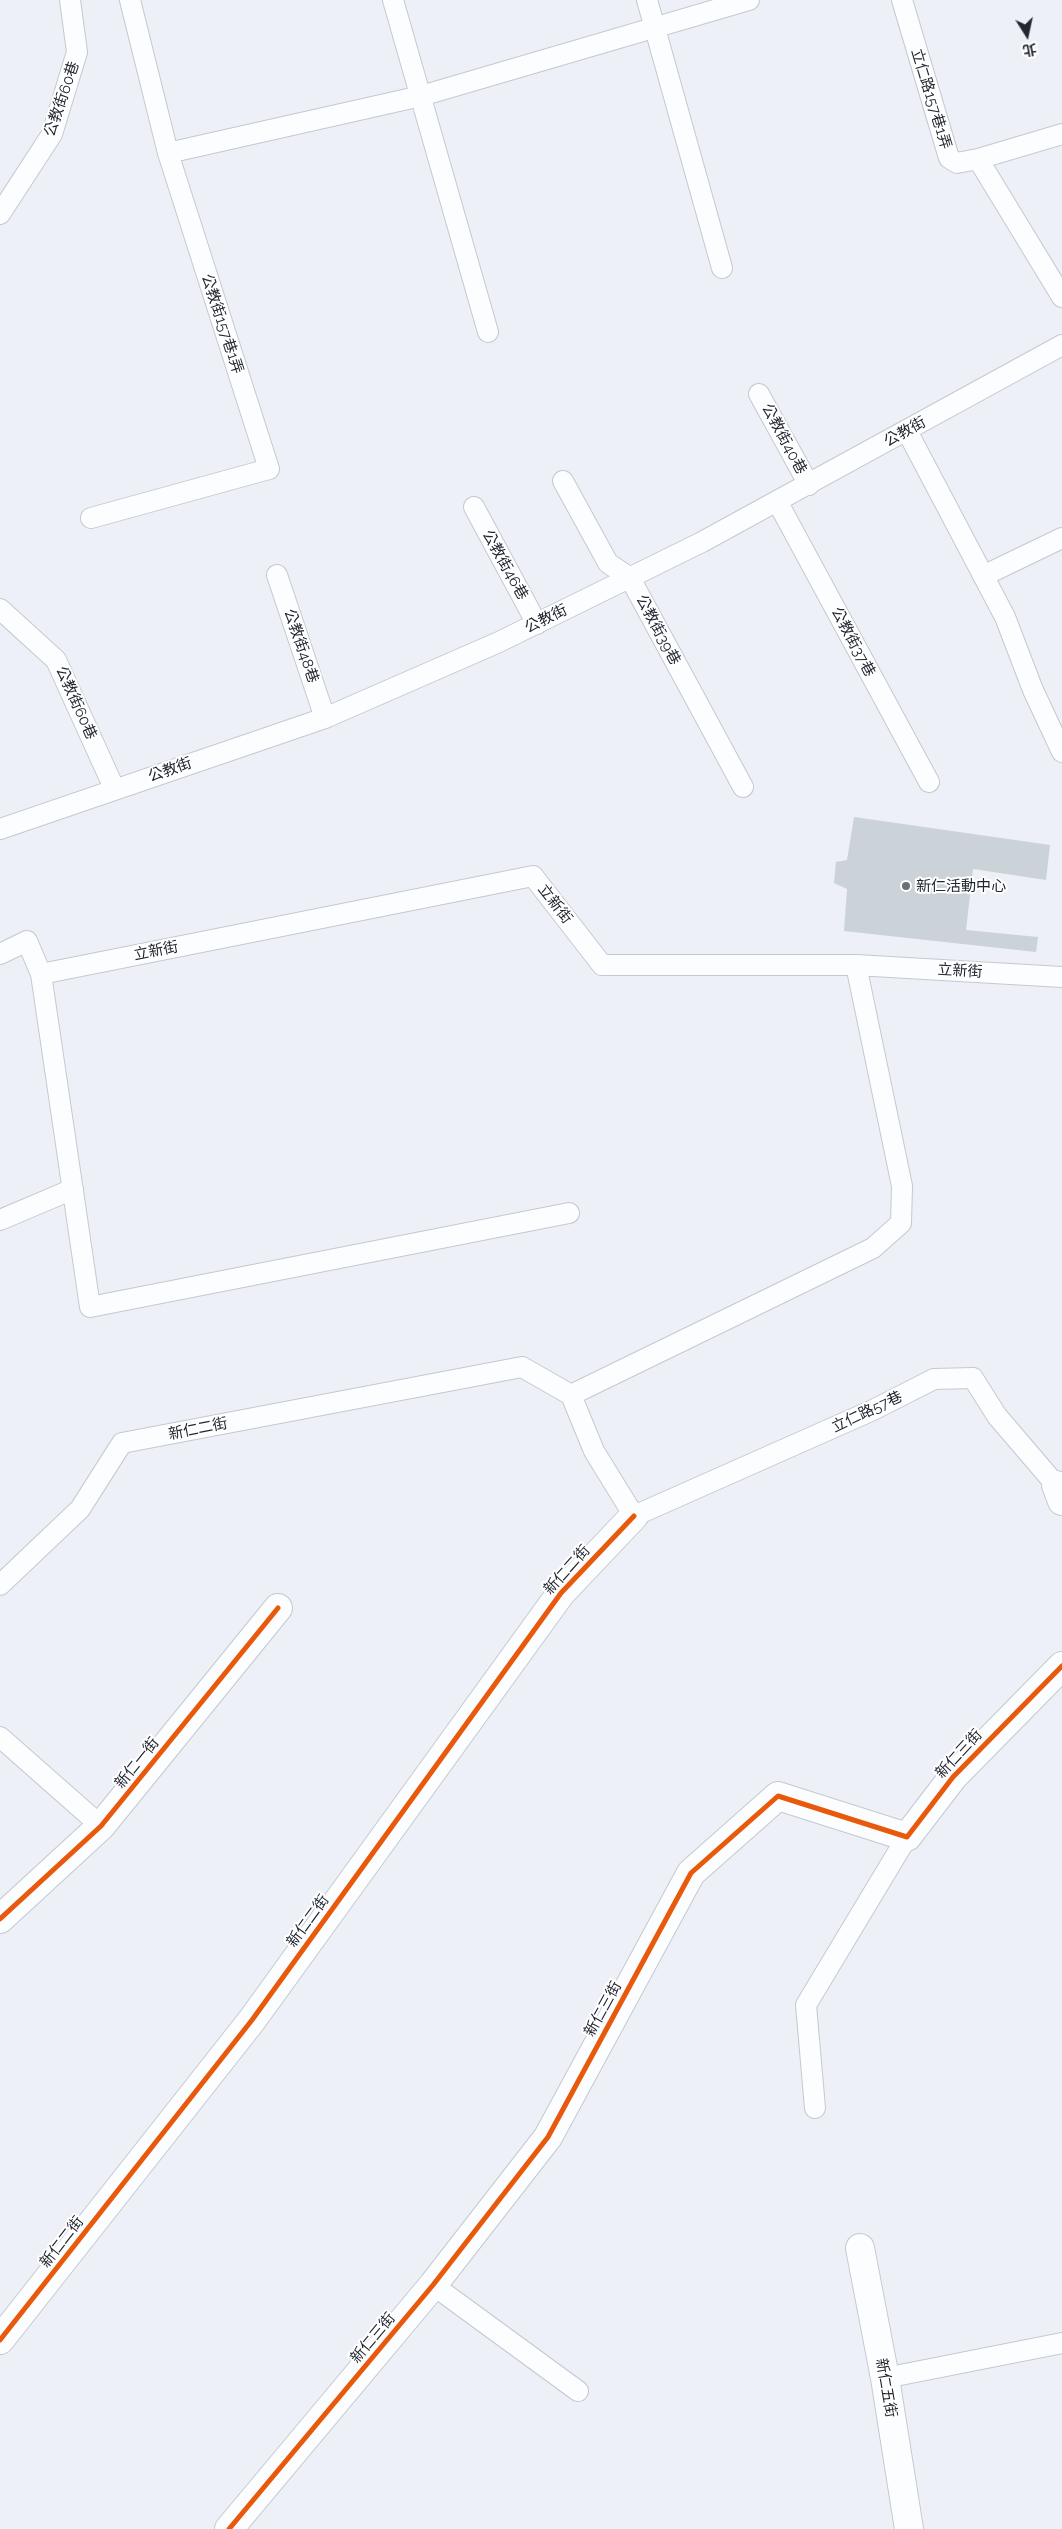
<!DOCTYPE html>
<html>
<head>
<meta charset="utf-8">
<style>
	body { margin:0 }
	#map { position:relative; width:1062px; height:2529px; overflow:hidden; background:#edf0f7; font-family:Raleway,"Noto Sans TC",sans-serif }
	canvas { display:block }
	.north { position:absolute; left:1002px; top:10px; width:50px; height:50px; -webkit-text-stroke:4px #fff; paint-order:stroke; rotate:170deg; font-size:14px; font-weight:700; line-height:20px; text-align:center; color:#222832 }
	.north::after { content:''; display:block; margin:auto; width:18px; height:22px; background:#222832; clip-path:polygon(50% 0,100% 100%,50% 72%,0 100%) }
</style>
</head>
<body>
<div id="map">
<canvas width="1062" height="2529"></canvas>
<div class="north">北</div>
</div>
<script>
const g = document.querySelector('canvas').getContext('2d');
g.lineJoin = 'round';
function paint(path, color) { g.fillStyle = color; g.fill(path, 'evenodd'); }
const toPath = rows => new Path2D(rows.map(r => 'M' + r).join(''));
function strokePath(path, color, width, dash) { g.strokeStyle = color; g.lineWidth = width; g.lineCap = dash ? 'butt' : 'round'; g.setLineDash(dash || []); g.stroke(path); }
function drawText(font, color, halo, rows, align = 'center') {
  g.font = font + ' Raleway,"Noto Sans TC",sans-serif'; g.lineWidth = 4; g.setLineDash([]); g.textBaseline = 'middle'; g.strokeStyle = halo; g.fillStyle = color; for (const [text, x, y, turn = 0] of rows) {
    g.save(); g.translate(x, y); g.rotate((+turn || 0) * Math.PI / 180); g.textAlign = isNaN(turn) ? turn : align; if (halo) g.strokeText(text, 0, 0); g.fillText(text, 0, 0); g.restore();
  }
}
paint(toPath([
	[854,817,1050,845,1046,880,973,869,966,930,1038,937,1036,952,844,931,847,889,834,883,836,862,847,860]
]), '#cbd2d8');
const lane = toPath([
	[393,0,488,332],
	[647,0,722,268],
	[902,0,949,158,957,163,978,159,1062,297],
	[168,153,421,96,749,0],
	[978,159,1062,134],
	[0,214,52,134,77,52,70,0],
	[759,394,809,485],
	[907,431,1005,617,1033,690,1062,752],
	[563,481,608,563,630,578,743,787],
	[777,501,929,782],
	[474,507,537,624],
	[91,518,269,469,168,153,130,0],
	[277,575,325,718],
	[983,576,1062,538],
	[0,609,56,660,114,788],
	[0,829,325,718,499,642,702,542,1062,345],
	[0,954,27,941,41,974,90,1307,569,1213],
	[856,965,902,1186,901,1223,873,1248,571,1395,594,1451,634,1516,873,1410,934,1379,973,1378,997,1416,1056,1485,1062,1482],
	[41,974,533,876,602,965,856,965,1062,977],
	[0,1220,73,1189],
	[0,1585,80,1509,122,1443,522,1367,571,1395],
	[0,1737,101,1826],
	[815,2108,806,2005,907,1837],
	[433,2285,578,2391],
	[885,2378,1062,2343]
]);
const street = toPath([
	[1056,1485,1062,1501],
	[0,1919,101,1826,278,1608],
	[860,2248,885,2378,909,2529],
	[0,2340,252,2020,561,1593,634,1516],
	[229,2529,433,2285,548,2137,691,1873,778,1796,907,1837,953,1777,1062,1666]
]);
strokePath(lane, '#c4c9d1', 22);
strokePath(street, '#c4c9d1', 30);
strokePath(lane, '#fcfdfe', 20);
strokePath(street, '#fcfdfe', 28);
strokePath(toPath([
	[0,1919,101,1826,278,1608],
	[0,2340,252,2020,561,1593,634,1516],
	[229,2529,433,2285,548,2137,691,1873,778,1796,907,1837,953,1777,1062,1666]
]), '#e8590c', 5);
for (const [x, y, r, color] of [
	[906,886,5,"#696e77"]
]) { const dot = new Path2D(); dot.arc(x, y, r, 0, 2 * Math.PI); g.fillStyle = color; g.fill(dot); strokePath(dot, '#fff', 2); }
drawText('15px', '#222832', '#fff', [
	["公教街60巷",62,99,-71],
	["立仁路157巷1弄",931,99,73],
	["公教街157巷1弄",222,324,72],
	["公教街",905,432,-29],
	["公教街40巷",784,439,62],
	["公教街46巷",505,565,61],
	["公教街",546,619,-26],
	["公教街39巷",658,630,62],
	["公教街37巷",853,642,62],
	["公教街48巷",301,646,71],
	["公教街60巷",76,703,66],
	["公教街",170,770,-19],
	["立新街",555,904,52],
	["立新街",156,951,-11],
	["立新街",960,971,3],
	["立仁路57巷",867,1412,-25],
	["新仁二街",198,1429,-11],
	["新仁二街",567,1570,-48],
	["新仁三街",959,1754,-47],
	["新仁一街",137,1763,-51],
	["新仁二街",308,1921,-54],
	["新仁三街",603,2009,-61],
	["新仁二街",62,2242,-52],
	["新仁三街",373,2338,-50],
	["新仁五街",886,2388,80]
]);
drawText('15px', '#222832', '#fff', [
	["新仁活動中心",916,886]
], 'left');
</script>
</body>
</html>
